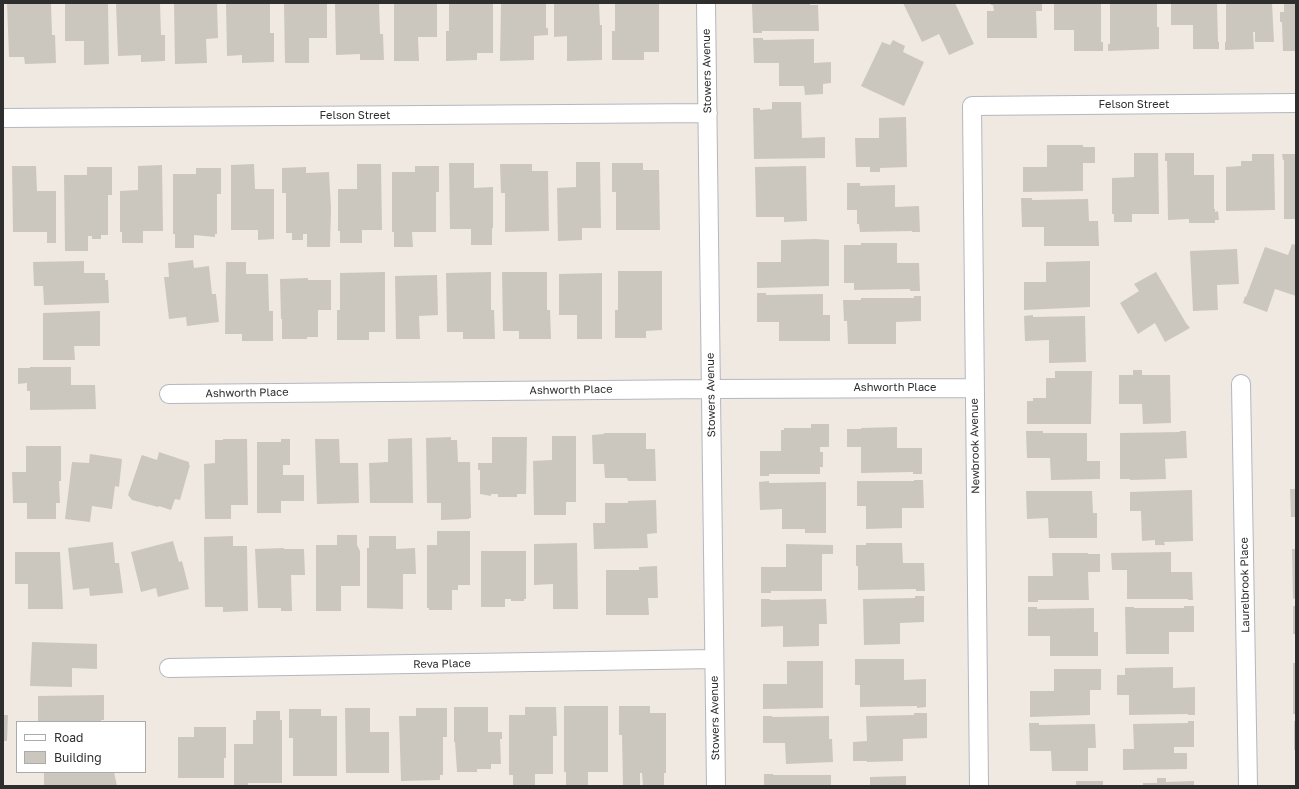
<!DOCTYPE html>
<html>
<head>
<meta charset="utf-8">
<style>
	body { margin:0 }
	#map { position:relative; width:1299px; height:789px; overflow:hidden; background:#efe9e1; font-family:"Golos Text",sans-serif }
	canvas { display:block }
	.frame { position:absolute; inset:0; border:4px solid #2e2e2e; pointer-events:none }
	.legend { position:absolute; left:16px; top:721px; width:130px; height:52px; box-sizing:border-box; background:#fff; border:1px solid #ababab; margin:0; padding:5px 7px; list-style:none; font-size:12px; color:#2e2e2e }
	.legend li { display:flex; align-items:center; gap:8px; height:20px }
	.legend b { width:20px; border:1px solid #ababab }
</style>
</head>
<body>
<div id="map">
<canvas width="1299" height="789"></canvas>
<div class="frame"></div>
<ul class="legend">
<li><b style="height:5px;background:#fff"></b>Road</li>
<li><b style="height:11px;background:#cbc7bf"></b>Building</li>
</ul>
</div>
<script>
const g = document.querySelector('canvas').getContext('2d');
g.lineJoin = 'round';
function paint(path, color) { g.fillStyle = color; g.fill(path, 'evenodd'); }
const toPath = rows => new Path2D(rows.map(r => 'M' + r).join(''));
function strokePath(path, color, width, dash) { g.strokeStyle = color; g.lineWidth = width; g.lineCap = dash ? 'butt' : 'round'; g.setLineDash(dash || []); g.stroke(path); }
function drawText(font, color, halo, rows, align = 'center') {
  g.font = font + ' "Golos Text",sans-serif'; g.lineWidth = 3.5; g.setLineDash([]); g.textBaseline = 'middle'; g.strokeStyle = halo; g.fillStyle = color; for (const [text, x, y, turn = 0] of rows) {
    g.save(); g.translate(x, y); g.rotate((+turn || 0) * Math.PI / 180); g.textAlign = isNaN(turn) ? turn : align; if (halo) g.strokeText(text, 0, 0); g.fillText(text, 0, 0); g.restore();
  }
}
paint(toPath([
	[7,3,51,3,52,35,55,35,56,63,25,64,24,57,9,57],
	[65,3,108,3,109,64,84,65,84,41,65,41],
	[116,3,160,3,161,35,165,35,165,61,141,62,141,55,118,56],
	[174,3,217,3,218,38,206,39,207,63,175,64],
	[226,3,270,3,270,33,274,33,274,62,242,63,242,55,227,56],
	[284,3,327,3,327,38,309,38,309,63,285,63],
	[335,3,379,3,380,34,383,34,384,60,360,60,360,54,336,55],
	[394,3,437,3,437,37,418,37,419,61,394,61],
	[449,3,493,3,493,53,477,53,477,60,446,61,446,31,449,31],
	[546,3,546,28,548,28,548,35,534,36,534,60,500,61,501,4],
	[599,3,600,25,602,25,602,60,567,61,567,36,554,37,554,4],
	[615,3,659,3,659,52,644,52,644,60,612,60,612,31,615,31],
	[774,3,810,3,810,5,818,5,819,31,762,31,762,33,753,33,752,4,774,4],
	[903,3,955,3,974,44,949,55,939,34,922,42],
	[991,3,1042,3,1042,11,1036,11,1037,38,987,38,987,11,994,11,993,5,991,5],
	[1054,3,1101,3,1101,42,1103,42,1103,51,1074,51,1074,30,1054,30],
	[1110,3,1157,3,1157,27,1159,27,1159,49,1108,51,1108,44,1110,44],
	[1171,3,1217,3,1218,42,1219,42,1219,49,1193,49,1193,25,1171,25],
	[1226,3,1272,3,1274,42,1255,42,1255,32,1253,32,1254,49,1225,50,1225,42,1226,42],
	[1284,3,1296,3,1296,51,1283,51,1282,22,1280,22,1280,12,1284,12],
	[753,38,763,38,763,40,814,39,814,63,831,62,831,83,823,84,823,94,805,95,804,86,779,86,779,63,754,63],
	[893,40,905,46,903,52,924,62,904,106,861,86,882,42,890,45],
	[772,102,801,102,802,138,825,137,825,158,754,159,753,108,760,108,760,110,772,109],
	[906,117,907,167,880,168,880,172,870,172,870,167,856,167,855,138,879,138,879,118],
	[1047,145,1083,145,1083,147,1095,147,1095,163,1083,163,1083,191,1023,192,1023,167,1047,167],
	[1134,153,1158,153,1159,214,1132,214,1132,222,1114,222,1114,214,1112,214,1112,178,1134,177],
	[1165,153,1194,153,1194,175,1214,175,1214,209,1215,209,1215,212,1218,211,1219,220,1215,220,1215,223,1189,223,1189,219,1168,220,1167,161,1165,161],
	[1252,154,1274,154,1275,210,1226,211,1226,167,1241,166,1241,161,1252,161],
	[1282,154,1296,154,1296,219,1284,219,1284,160,1283,160],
	[576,162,600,162,601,228,582,228,582,240,558,241,557,188,576,187],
	[449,163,474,163,474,188,493,187,493,228,492,228,492,245,471,245,471,229,450,229],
	[612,163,643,163,643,170,659,170,660,230,616,230,616,192,612,192],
	[254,164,255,189,274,189,274,239,258,240,258,230,231,230,231,165],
	[357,164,381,164,382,230,362,230,362,243,340,243,340,231,338,231,338,189,357,189],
	[500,164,532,164,532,171,548,171,549,231,505,232,505,193,501,193],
	[162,165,163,231,143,231,143,243,122,243,122,232,120,232,120,191,138,190,138,166],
	[12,166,36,166,37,191,56,191,56,243,47,243,47,232,13,232],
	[415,166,439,166,439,192,436,192,436,232,412,232,413,247,394,247,394,232,392,232,392,172,415,172],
	[806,166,807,221,784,222,784,217,756,217,755,167],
	[87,167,112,167,112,195,108,195,108,235,101,235,101,239,92,239,92,236,88,236,88,251,65,251,64,175,87,175],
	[306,167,306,173,329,172,331,209,330,247,307,247,307,234,303,234,303,240,292,240,292,233,286,233,286,193,282,193,282,168],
	[196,168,221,168,221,194,217,194,217,234,215,234,215,237,194,235,194,248,175,248,175,234,173,234,173,174,196,174],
	[847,183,860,183,860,186,895,185,895,207,919,206,920,232,912,232,912,231,860,232,859,224,857,224,857,210,847,210],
	[1021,198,1032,198,1032,200,1088,199,1089,221,1098,221,1099,246,1044,246,1044,227,1022,227],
	[816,239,829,240,829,286,757,288,757,262,781,262,781,240],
	[861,243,897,243,897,263,919,263,920,291,910,291,910,289,854,290,854,283,844,283,844,245,861,245],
	[1292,244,1296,245,1296,296,1275,289,1267,312,1243,303,1245,296,1246,297,1265,247,1288,255],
	[1237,249,1239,284,1217,285,1218,310,1193,311,1190,251],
	[193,260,194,268,209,266,212,294,216,294,219,322,187,326,186,317,169,319,164,277,169,277,168,263],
	[84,261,84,273,105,273,105,280,108,280,109,303,44,305,43,286,34,286,33,262],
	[1090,261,1090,307,1024,310,1024,282,1046,282,1046,262],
	[226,262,246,262,246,274,268,274,269,307,269,311,273,311,273,341,242,341,242,334,225,334],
	[618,271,662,271,662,330,646,331,646,338,615,338,615,310,618,310],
	[385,272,385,332,369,332,369,340,337,340,337,310,340,310,340,273],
	[491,272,491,310,494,310,495,339,463,339,463,332,447,332,446,273],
	[502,272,547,272,547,310,550,310,551,339,519,339,519,331,503,331],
	[1156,272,1186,323,1190,328,1165,342,1155,323,1138,334,1120,303,1139,291,1134,284],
	[602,273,602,339,577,339,577,315,559,315,559,274],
	[437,275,438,315,419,316,420,339,396,339,395,276],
	[308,278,308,280,331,280,331,310,318,310,318,337,307,337,307,339,282,339,282,319,281,319,280,279],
	[757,293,766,293,766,295,823,294,823,315,830,315,830,341,779,341,779,322,757,322],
	[914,296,921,296,921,321,896,322,896,344,848,344,847,321,844,321,843,300,861,300,861,298,914,298],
	[100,311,100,346,74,346,75,360,43,360,43,313],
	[1033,315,1033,317,1085,316,1086,362,1049,363,1049,340,1025,341,1024,316],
	[30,367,71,367,71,385,95,385,96,409,30,410,30,391,27,391,27,383,18,384,18,368,30,368],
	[1133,370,1142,370,1142,375,1170,375,1171,423,1143,424,1142,404,1119,404,1119,375,1133,375],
	[1055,371,1092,371,1091,424,1027,424,1027,401,1033,401,1033,398,1046,398,1046,378,1055,378],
	[811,424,829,424,829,447,820,447,820,452,823,452,823,467,820,467,820,474,769,474,769,476,760,476,760,451,781,451,781,430,784,430,784,428,811,428],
	[897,427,897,448,922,448,922,474,913,474,913,472,861,473,861,447,847,447,847,429,861,429,861,428],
	[1026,431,1043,431,1043,433,1087,433,1087,461,1100,461,1100,479,1051,480,1050,458,1027,458],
	[1180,431,1186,431,1187,458,1165,459,1166,479,1130,480,1130,479,1120,479,1120,433,1180,432],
	[604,433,646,433,646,449,655,449,656,481,628,481,627,478,605,478,604,464,593,464,592,435,604,434],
	[552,436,576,436,576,502,566,502,566,515,534,515,533,461,552,460],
	[451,437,451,440,457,440,458,462,470,462,471,518,469,518,469,519,441,520,441,503,427,503,426,438],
	[492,437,527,437,526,494,517,494,517,497,498,497,498,494,491,494,491,496,480,494,480,470,478,470,478,463,492,463],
	[412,438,413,503,370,503,369,463,388,462,388,439],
	[223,439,247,439,248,505,231,505,231,519,205,519,204,464,215,463,215,440,223,440],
	[281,439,290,439,290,465,283,465,283,475,304,475,304,501,281,501,281,513,257,513,257,442,281,442],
	[315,439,339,439,340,463,358,463,359,503,317,504],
	[26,446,61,446,61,481,59,481,60,503,56,503,56,519,27,519,27,503,13,503,12,472,26,472],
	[159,452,189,462,189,465,190,465,180,500,175,499,171,510,159,506,158,507,132,500,128,495,141,457,142,455,157,460],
	[90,454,122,459,119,487,115,486,112,509,92,506,90,522,65,519,72,462,89,463],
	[914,480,923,480,924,508,902,508,902,528,866,529,866,506,857,506,857,481,914,481],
	[769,481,769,483,826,482,826,533,805,533,805,529,782,529,782,509,760,510,759,482],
	[1290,489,1296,489,1296,517,1291,517],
	[1192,490,1193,541,1164,542,1165,545,1155,545,1155,540,1142,541,1141,511,1130,511,1130,492],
	[1026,491,1092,491,1093,513,1097,513,1097,538,1049,538,1048,518,1027,519],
	[656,500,657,533,647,534,648,548,594,549,593,523,605,523,605,503,628,503,628,501],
	[437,531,470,531,470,585,458,585,458,590,452,590,452,610,429,610,429,608,427,608,427,545,437,545],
	[337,535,357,535,357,545,360,551,360,586,341,586,341,611,316,611,316,545,337,545],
	[233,536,233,546,247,546,248,611,223,612,223,607,205,607,204,537],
	[369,536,396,536,396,549,415,548,416,574,403,574,403,609,367,608,367,548,369,548],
	[173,541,179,562,182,561,189,589,158,597,156,588,141,592,131,552],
	[113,542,115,563,119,563,123,593,90,596,89,588,73,590,68,548],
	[577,543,578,609,553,609,553,584,534,585,534,544],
	[866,543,902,543,903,563,924,563,925,591,916,591,916,589,858,590,858,566,856,566,856,545,866,545],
	[786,544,833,545,833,554,822,554,822,591,771,591,771,593,761,593,761,567,786,567],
	[284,548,284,549,304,549,305,575,291,575,292,611,281,611,281,608,258,608,255,549],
	[1292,549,1296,549,1296,598,1293,599],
	[481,551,526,551,526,599,524,599,524,601,511,601,511,599,505,599,505,607,481,607],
	[15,552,60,552,63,609,28,609,28,584,15,584],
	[1171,552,1171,572,1192,572,1193,600,1188,600,1188,599,1127,599,1127,570,1112,570,1111,553],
	[1052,553,1088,553,1088,554,1100,554,1100,572,1088,572,1089,600,1038,600,1038,602,1028,602,1028,576,1053,576],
	[657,566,658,598,648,598,649,615,606,615,606,570,639,570,639,567],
	[915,596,924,596,924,622,900,623,900,644,864,645,863,599,915,598],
	[761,599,770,599,770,600,826,599,827,624,819,624,819,646,783,647,783,626,761,627],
	[1184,606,1194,606,1194,632,1169,632,1169,654,1126,654,1125,607,1134,607,1134,608,1184,608],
	[1293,606,1296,606,1296,634,1293,634],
	[1028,607,1037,607,1037,609,1094,608,1094,632,1098,632,1098,656,1050,656,1050,636,1028,636],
	[32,642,97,644,97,669,72,668,72,687,30,686],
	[855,659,904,659,904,680,926,679,926,707,917,708,917,706,860,707,860,685,855,685],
	[787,661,823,661,823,708,763,709,763,684,787,684],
	[1293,663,1296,663,1296,714,1293,714],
	[1173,667,1173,688,1195,687,1195,715,1188,715,1188,714,1129,715,1129,695,1117,695,1117,675,1125,675,1125,668],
	[1054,669,1101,669,1101,690,1090,690,1090,715,1030,717,1030,691,1054,691],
	[104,695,104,720,101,720,101,722,38,722,38,696],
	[564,706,608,706,608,772,588,772,588,786,566,786,566,772,564,772],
	[619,706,650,706,650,713,666,713,666,773,664,773,664,785,643,785,642,773,640,773,640,786,623,786,622,735,619,735],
	[454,707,488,707,488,732,502,732,502,739,500,739,501,764,491,764,491,769,477,769,477,772,457,772,455,742,454,742],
	[525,707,556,707,557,736,553,736,553,774,535,774,535,786,513,786,513,775,509,775,509,715,525,715],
	[345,708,370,708,370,732,389,732,389,773,346,773],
	[416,708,447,708,447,737,443,737,443,775,440,775,440,780,401,781,399,716,416,716],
	[289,709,321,709,321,716,337,716,337,776,293,776,293,738,289,738],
	[256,711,280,711,280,720,282,720,282,783,248,783,248,786,234,786,234,744,253,744,253,720,256,720],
	[914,713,927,713,927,738,903,739,903,761,867,762,867,761,853,761,853,742,867,741,866,716,914,715],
	[3,715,8,715,7,741,3,741],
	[763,716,772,716,772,717,829,716,829,739,832,739,833,762,786,764,785,743,763,743],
	[1188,721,1194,721,1194,747,1174,747,1174,753,1187,753,1187,769,1123,770,1123,749,1134,749,1133,724,1188,723],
	[1294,721,1296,721,1296,750,1294,750],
	[1029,723,1039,723,1039,725,1095,724,1096,748,1088,748,1088,771,1052,771,1051,751,1030,751],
	[194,727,226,727,226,758,224,758,224,778,178,778,178,737,194,737],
	[44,772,114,772,117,786,44,786],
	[764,774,773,774,773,775,831,775,831,786,764,786],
	[906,776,906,786,870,786,870,777],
	[1157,778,1166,778,1166,782,1194,781,1194,786,1143,786,1143,783,1157,783],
	[1076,781,1103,781,1103,786,1076,786]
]), '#cbc7bf');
const minor = toPath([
	[706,3,716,786],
	[3,118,708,113],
	[1241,384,1248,786],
	[169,394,711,389,974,388],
	[169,668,714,659],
	[979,786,972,106,1296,103]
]);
strokePath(minor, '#b4b7c1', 20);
strokePath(minor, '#fff', 18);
drawText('11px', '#2e2e2e', '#fff', [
	["Stowers Avenue",707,71,-91],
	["Felson Street",1134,105],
	["Felson Street",355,116],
	["Ashworth Place",895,388],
	["Ashworth Place",571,390,-1],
	["Ashworth Place",247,393,-1],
	["Stowers Avenue",711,395,-91],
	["Newbrook Avenue",975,446,-91],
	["Laurelbrook Place",1245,585,-91],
	["Reva Place",442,664,-1],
	["Stowers Avenue",715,718,-91]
]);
</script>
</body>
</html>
